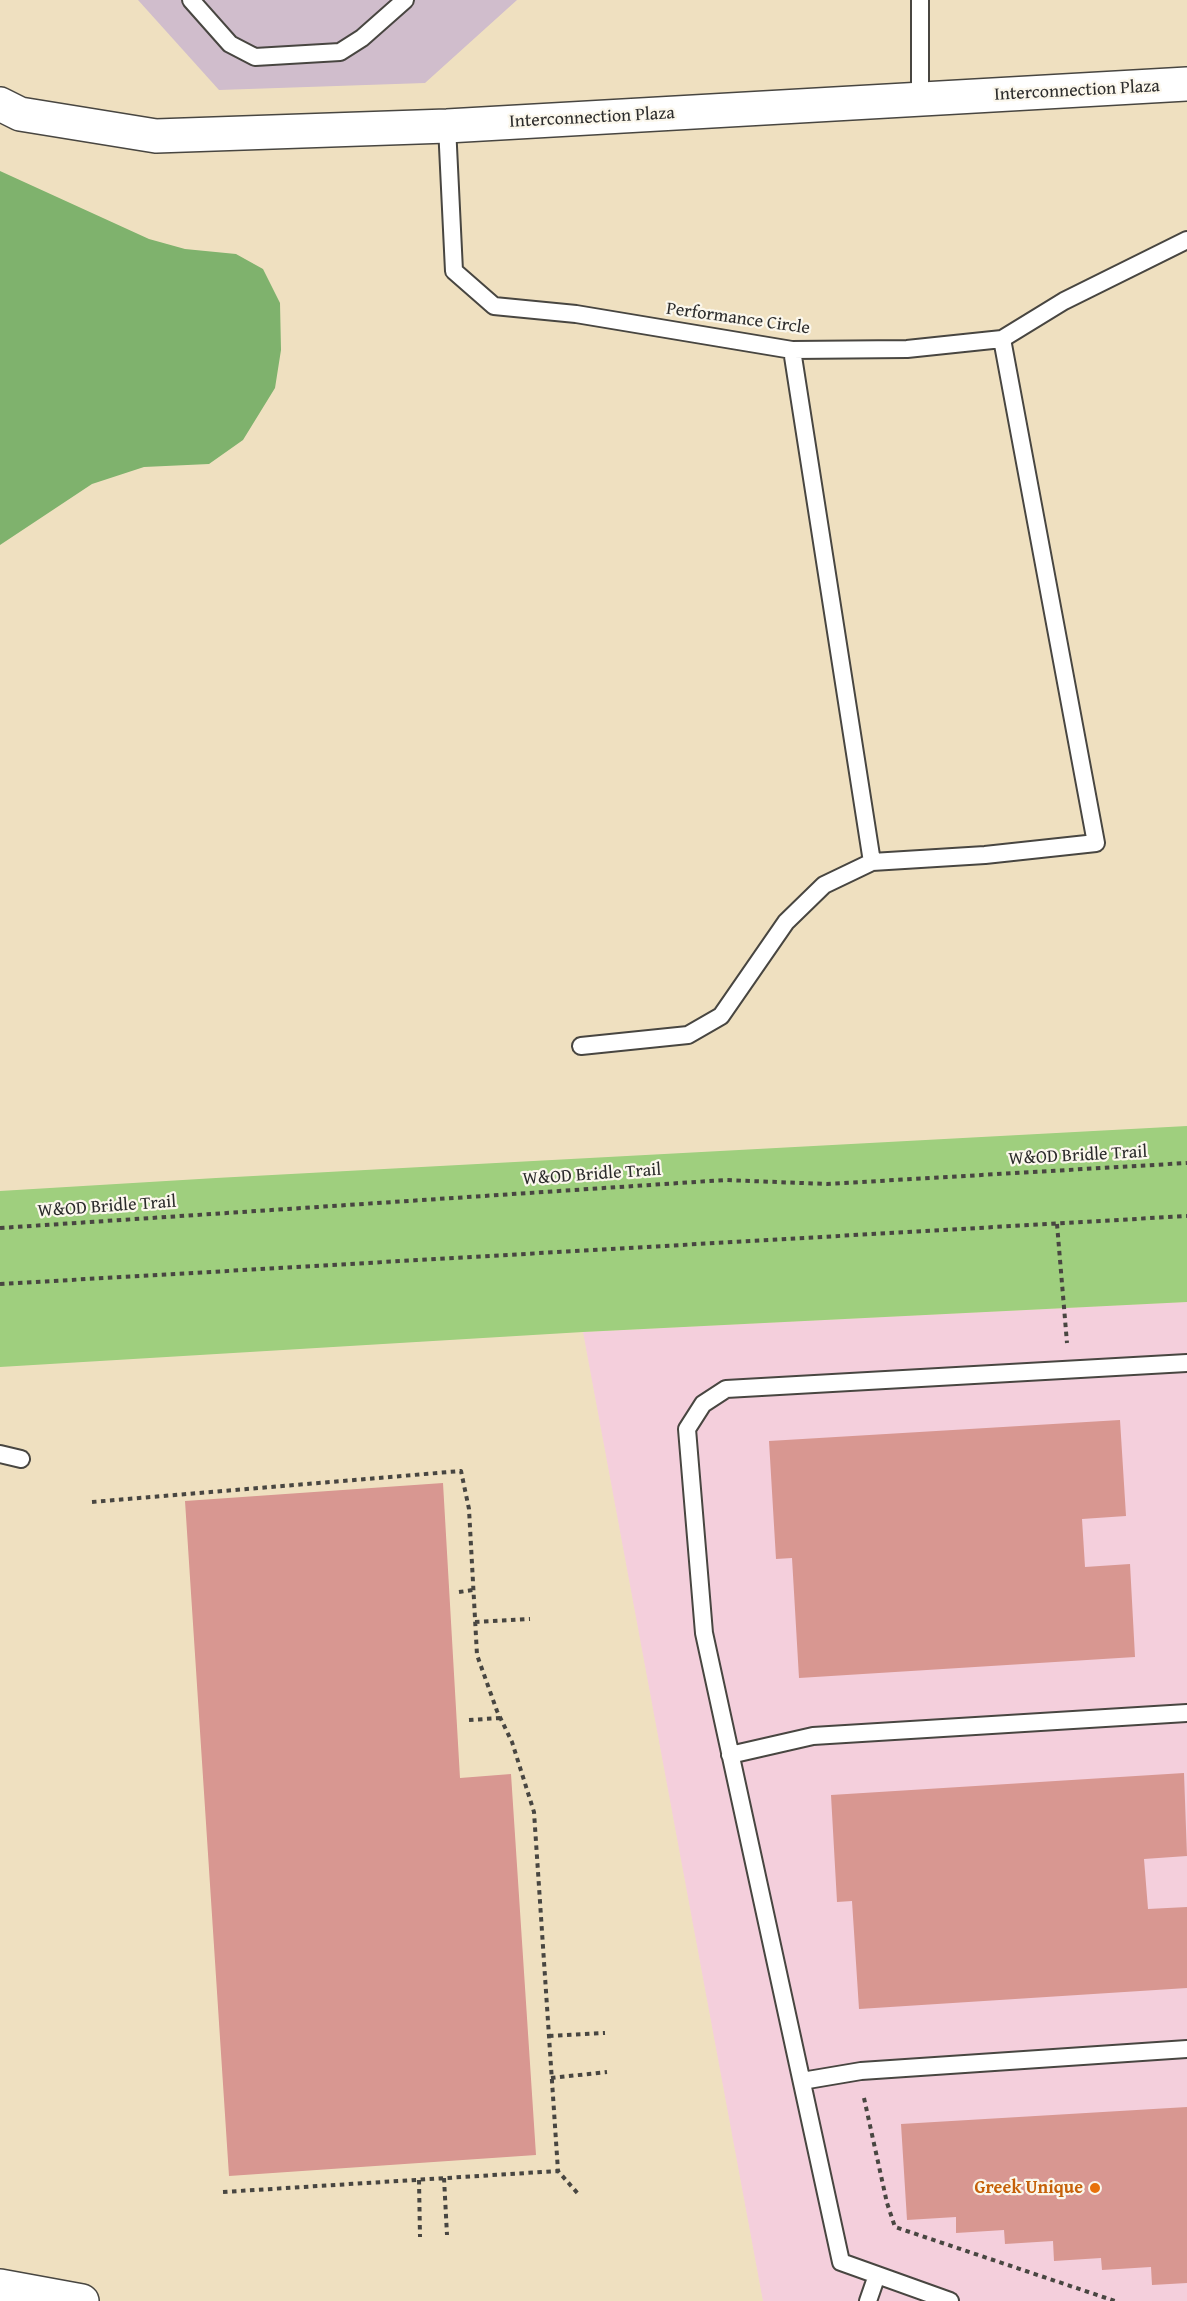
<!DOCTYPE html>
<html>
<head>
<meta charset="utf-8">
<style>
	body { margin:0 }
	canvas { display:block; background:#efe0c0 }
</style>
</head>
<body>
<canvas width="1187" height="2301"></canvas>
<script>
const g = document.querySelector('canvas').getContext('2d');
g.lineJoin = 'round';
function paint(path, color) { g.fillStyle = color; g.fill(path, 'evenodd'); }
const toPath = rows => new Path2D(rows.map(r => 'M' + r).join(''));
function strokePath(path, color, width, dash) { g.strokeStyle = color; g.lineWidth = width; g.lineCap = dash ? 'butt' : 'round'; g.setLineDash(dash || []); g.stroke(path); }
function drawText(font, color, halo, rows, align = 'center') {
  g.font = font + ' "Gentium Book Plus",serif'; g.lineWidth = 4.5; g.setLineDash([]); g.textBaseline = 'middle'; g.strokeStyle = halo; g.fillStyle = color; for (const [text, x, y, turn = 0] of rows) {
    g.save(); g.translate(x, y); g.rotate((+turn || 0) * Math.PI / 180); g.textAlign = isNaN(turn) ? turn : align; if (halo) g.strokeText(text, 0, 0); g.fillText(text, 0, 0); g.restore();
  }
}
paint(toPath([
	[1187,1302,1187,2301,763,2301,583,1332]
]), '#f4cfdc');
paint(toPath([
	[138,0,517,0,425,83,219,90]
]), '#d0bdcc');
paint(toPath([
	[1187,1126,1187,1302,583,1332,0,1367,0,1191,216,1178]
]), '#9fcf7e');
paint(toPath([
	[0,171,149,239,185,249,236,254,263,269,280,303,281,350,275,388,243,440,209,464,144,467,92,484,0,545]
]), '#7fb26d');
paint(toPath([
	[1120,1420,1126,1516,1082,1519,1085,1567,1130,1564,1135,1657,799,1678,792,1558,776,1559,769,1441],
	[443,1483,460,1778,511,1774,536,2155,229,2176,185,1501],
	[1184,1773,1187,1856,1144,1859,1148,1909,1187,1907,1187,1988,859,2009,852,1901,837,1902,831,1795],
	[1187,2107,1187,2283,1152,2285,1151,2267,1102,2270,1101,2258,1054,2261,1053,2241,1005,2244,1004,2230,956,2233,956,2217,907,2220,901,2124]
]), '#d89791');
const lane = toPath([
	[191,0,230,44,255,57,340,52,362,38,405,0],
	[920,100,920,0],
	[447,126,454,271,494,306,576,314,792,350,907,349,1002,339,1064,301,1187,240],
	[872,862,985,855,1096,843,1002,339],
	[581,1046,688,1035,721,1016,786,922,824,885,872,862,792,350],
	[0,1454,21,1459],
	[730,1755,813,1736,1187,1713],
	[802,2081,861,2071,1187,2049],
	[868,2301,877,2275],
	[950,2301,841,2262,704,1633,687,1429,703,1404,726,1389,1187,1363]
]);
const street = toPath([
	[0,104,20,114,156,136,447,126,1187,84],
	[0,2286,82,2301]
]);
strokePath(lane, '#484641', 20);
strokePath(street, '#484641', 36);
strokePath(toPath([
	[1057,1224,1067,1343],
	[0,1228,725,1180,827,1184,1187,1163],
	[0,1284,1187,1216],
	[92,1502,461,1471,469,1509,477,1655,497,1711,512,1742,534,1812,558,2171,580,2196],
	[459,1592,473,1590],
	[475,1622,530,1619],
	[469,1720,500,1718],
	[549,2036,605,2033],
	[551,2078,607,2072],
	[864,2098,887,2203,895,2227,1115,2301],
	[444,2178,447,2235],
	[419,2180,420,2237],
	[223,2192,558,2171]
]), '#484641', 4, [4.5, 4.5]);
strokePath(lane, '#fff', 16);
strokePath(street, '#fff', 33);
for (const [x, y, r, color] of [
	[1095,2188,6,"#e8710a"]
]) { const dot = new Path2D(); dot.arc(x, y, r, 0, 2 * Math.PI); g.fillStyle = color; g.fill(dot); strokePath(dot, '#fbf7ec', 2); }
drawText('18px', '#2b2b2b', '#fbf7ec', [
	["Interconnection Plaza",1077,91,-3],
	["Interconnection Plaza",592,118,-3],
	["Performance Circle",738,319,8],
	["W&OD Bridle Trail",1078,1156,-3],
	["W&OD Bridle Trail",592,1175,-4],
	["W&OD Bridle Trail",107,1207,-4]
]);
drawText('bold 18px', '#c56008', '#fbf7ec', [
	["Greek Unique",1083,2188]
], 'right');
</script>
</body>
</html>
